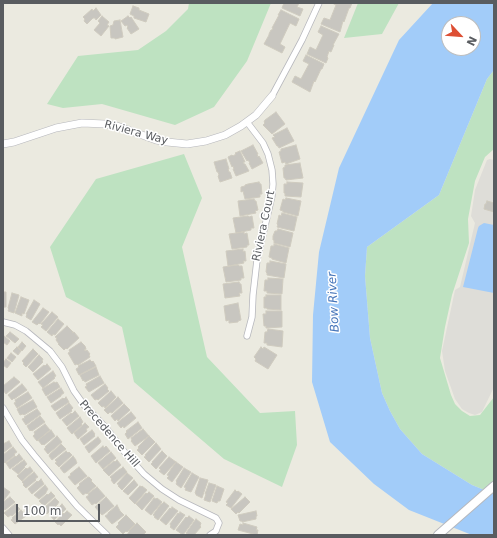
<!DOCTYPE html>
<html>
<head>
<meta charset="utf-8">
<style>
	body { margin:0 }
	#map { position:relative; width:497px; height:538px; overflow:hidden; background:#ebeae0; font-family:"DejaVu Sans",sans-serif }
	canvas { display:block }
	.frame { position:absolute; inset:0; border:4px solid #595c60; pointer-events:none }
	.north { position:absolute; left:441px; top:16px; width:40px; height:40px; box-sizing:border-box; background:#fff; border:1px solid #bdbebf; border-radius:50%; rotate:116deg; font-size:11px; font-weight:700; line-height:16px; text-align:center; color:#595c60 }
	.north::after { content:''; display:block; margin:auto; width:14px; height:18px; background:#dd4f34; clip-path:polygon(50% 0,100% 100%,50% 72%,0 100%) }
	.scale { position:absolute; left:16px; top:504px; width:84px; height:18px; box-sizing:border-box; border:2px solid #595c60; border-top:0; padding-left:5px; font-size:12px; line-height:14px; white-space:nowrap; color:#595c60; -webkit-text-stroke:3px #fff; paint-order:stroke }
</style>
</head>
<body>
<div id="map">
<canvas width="497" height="538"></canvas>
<div class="frame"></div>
<div class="north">N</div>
<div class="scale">100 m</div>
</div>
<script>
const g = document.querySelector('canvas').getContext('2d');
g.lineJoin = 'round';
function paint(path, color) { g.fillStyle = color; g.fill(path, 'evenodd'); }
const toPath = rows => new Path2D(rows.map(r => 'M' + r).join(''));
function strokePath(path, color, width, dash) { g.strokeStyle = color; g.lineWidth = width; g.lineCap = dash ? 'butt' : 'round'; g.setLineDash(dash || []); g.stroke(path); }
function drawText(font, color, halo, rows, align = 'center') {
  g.font = font + ' "DejaVu Sans",sans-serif'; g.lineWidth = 3; g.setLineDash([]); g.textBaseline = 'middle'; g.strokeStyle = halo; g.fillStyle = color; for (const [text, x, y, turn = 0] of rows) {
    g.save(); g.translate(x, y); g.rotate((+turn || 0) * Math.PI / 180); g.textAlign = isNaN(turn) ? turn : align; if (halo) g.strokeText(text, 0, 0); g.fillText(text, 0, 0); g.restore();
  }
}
paint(toPath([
	[490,159,494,160,494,387,482,412,475,415,469,413,462,409,455,399,445,371,442,351,455,290,460,287,475,223,471,216,475,190,487,160]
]), '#deddd8');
paint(toPath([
	[189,3,271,3,247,61,214,107,175,125,102,104,63,108,47,104,78,56,138,50,166,31,188,9],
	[358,3,399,3,382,34,344,38],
	[494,70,494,149,485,157,475,181,468,219,469,243,452,295,445,327,440,358,451,395,455,404,462,411,470,416,480,415,494,397,494,494,472,485,422,454,400,429,390,411,382,393,370,338,365,276,367,247,439,195,487,79],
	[184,154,202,198,182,247,207,357,260,413,295,411,297,445,282,487,224,459,134,382,122,327,66,297,50,247,96,179]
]), '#bee2c1');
paint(toPath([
	[433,3,494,3,494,70,487,79,439,195,367,247,365,276,370,338,382,393,390,411,400,429,422,454,472,485,494,494,494,535,472,535,409,510,374,484,330,442,312,382,313,315,319,252,339,168,399,40],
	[449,24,473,24,473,48,449,48],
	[484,223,494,225,494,293,463,287,478,228,479,226]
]), '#a2ccf9');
const building = toPath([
	[284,3,299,3,297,7,303,9,300,16,282,8,284,3],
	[332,3,352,3,350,8,349,8,344,22,343,21,340,32,321,24,324,18,330,20,336,5,332,3],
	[133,6,139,8,139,10,149,14,146,22,134,18,134,16,130,14,133,6],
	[96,8,101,15,96,20,95,18,93,18,87,24,84,21,85,19,83,17,92,9,93,11,96,8],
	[281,10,299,19,296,26,290,23,280,44,285,47,282,53,264,44,269,35,269,34,271,30,272,30,273,28,272,28,279,15,278,15,281,10],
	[102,16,109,22,107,25,109,26,101,36,94,30,100,23,98,21,102,16],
	[128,16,130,18,131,17,139,29,131,34,127,28,128,27,127,25,125,26,121,21,128,16],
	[120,20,123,37,115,39,115,38,111,38,110,26,113,25,114,21,120,20],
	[321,26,339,34,333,45,334,45,331,52,329,51,327,57,328,58,326,63,307,54,310,47,316,50,323,35,318,32,321,26],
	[306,55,324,64,322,69,321,69,315,82,314,81,310,92,292,82,295,76,301,79,309,64,303,61,306,55],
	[276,112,285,124,272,134,263,125,265,123,264,122,265,120,276,112],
	[287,128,294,141,279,148,278,146,277,146,272,138,275,137,273,135,287,128],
	[253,145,258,154,257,154,258,157,259,156,263,163,252,169,249,163,250,163,248,160,247,161,241,151,253,145],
	[296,145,300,159,286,164,285,162,282,163,279,152,281,151,281,149,296,145],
	[240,151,245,162,243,162,244,164,245,164,249,171,236,176,233,169,234,169,233,166,232,167,228,157,232,155,233,156,236,154,235,153,240,151],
	[226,159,229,169,228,169,229,172,230,172,232,178,220,182,218,176,219,175,218,172,217,172,214,162,226,159],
	[300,163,303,178,286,180,285,178,284,178,283,168,285,167,285,165,300,163],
	[259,182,260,184,261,184,262,194,260,194,260,197,245,199,243,191,241,192,241,187,245,186,245,185,248,184,259,182],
	[287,182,303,183,301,197,285,196,285,193,284,193,284,184,287,184,287,182],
	[286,198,301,201,298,216,283,212,283,211,280,210,283,199,285,200,286,198],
	[254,199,255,201,256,201,258,210,255,211,256,213,240,216,238,201,254,199],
	[487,201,494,203,494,212,484,209,485,204,486,204,487,201],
	[282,213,297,217,294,231,277,227,278,225,277,224,279,215,281,216,282,213],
	[248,216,249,217,252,216,254,228,251,228,251,230,236,233,233,218,248,216],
	[278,229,293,233,290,247,274,243,274,240,273,240,273,236,275,231,277,231,278,229],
	[244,232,244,234,247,233,249,245,247,245,247,247,232,249,229,234,244,232],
	[274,244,289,248,286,263,272,259,272,258,269,257,271,246,274,246,274,244],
	[243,249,243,252,245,251,246,261,243,261,244,263,228,266,226,251,243,249],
	[270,261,286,264,284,278,267,275,267,273,266,272,267,263,270,263,270,261],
	[238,265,239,266,242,266,244,278,241,278,241,280,226,282,223,267,238,265],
	[268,278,283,279,282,294,267,293,267,291,264,291,265,280,268,280,268,278],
	[239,282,240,284,241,284,242,293,239,293,240,296,225,298,223,284,239,282],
	[3,292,6,292,6,307,4,307,3,310,3,292],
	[12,293,19,295,14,313,8,311,9,309,8,308,12,293],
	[266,295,281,295,281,310,267,309,267,308,264,308,264,297,266,297,266,295],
	[21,297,29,300,24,314,22,313,22,316,15,313,21,297],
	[34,300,40,304,31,320,26,317,27,314,26,314,34,300],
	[238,303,241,320,238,321,238,322,229,323,229,320,226,321,224,306,238,303],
	[43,308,49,312,40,324,39,323,37,325,32,322,43,308],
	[266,311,282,311,282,327,266,328,266,326,264,326,263,314,266,314,266,311],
	[52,312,58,317,46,331,41,327,43,325,41,324,52,312],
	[58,319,64,324,55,335,53,334,52,336,47,332,58,319],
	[67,326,73,332,72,333,74,332,79,338,67,349,66,348,64,350,58,344,59,344,56,340,57,338,55,337,67,326],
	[268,329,283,331,282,347,267,345,267,343,264,343,265,332,267,332,268,329],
	[10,332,19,339,15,343,6,336,10,332],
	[3,335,10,341,7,345,3,342,3,335],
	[22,342,26,346,22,351,18,347,22,342],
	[81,342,85,346,86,349,84,350,85,351,87,350,90,354,89,355,90,357,78,365,77,364,75,365,68,353,70,352,69,350,81,342],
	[17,347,21,351,18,355,13,351,17,347],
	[261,347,263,349,264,347,277,355,268,369,255,361,256,359,254,357,261,347],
	[33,349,38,354,26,367,23,364,24,363,22,361,33,349],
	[11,353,16,357,12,362,7,358,11,353],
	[39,355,43,359,42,361,43,362,33,372,28,367,39,355],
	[6,359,11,363,7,368,3,365,3,363,6,359],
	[90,360,92,362,93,361,96,366,79,375,76,369,79,367,78,366,90,360],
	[47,364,51,369,38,380,33,374,44,365,45,366,47,364],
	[96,367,99,375,85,382,84,380,83,381,80,375,96,367],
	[53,371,56,376,54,377,55,378,43,388,38,382,53,371],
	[100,376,104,383,89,392,85,387,87,386,86,384,100,376],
	[14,377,20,382,6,394,3,390,4,388,3,386,14,377],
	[54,382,55,383,57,382,60,387,46,396,42,389,54,382],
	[22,384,27,390,14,399,14,398,12,400,8,395,22,384],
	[105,384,108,388,107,389,109,391,98,400,97,399,95,400,91,395,105,384],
	[61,388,64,393,61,395,61,396,51,403,47,397,61,388],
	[111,391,116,397,105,408,104,406,102,407,98,403,111,391],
	[28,392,32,398,17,408,14,403,16,402,15,400,28,392],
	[66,397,69,402,55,411,51,406,63,398,64,399,66,397],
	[118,397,123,403,112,413,110,412,108,414,104,410,118,397],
	[33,400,37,407,24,415,23,414,20,415,17,409,33,400],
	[69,403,73,408,71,410,72,411,60,419,56,413,69,403],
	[124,404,130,410,118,421,117,419,115,421,111,416,124,404],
	[37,409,41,414,26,425,22,419,25,418,24,417,37,409],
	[75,411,79,416,67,426,62,420,71,413,72,414,75,411],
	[131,412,136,418,124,428,123,426,121,428,117,423,131,412],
	[40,416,45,422,32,431,31,430,30,431,27,426,40,416],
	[80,417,83,422,81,424,82,425,72,434,67,428,80,417],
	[138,422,142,428,128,439,125,434,127,432,126,431,138,422],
	[85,423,89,427,86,429,87,431,78,439,74,433,85,423],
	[45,424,50,430,37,441,33,436,35,434,34,432,45,424],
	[143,429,149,436,135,446,131,441,132,440,131,438,143,429],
	[51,430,55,436,44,445,43,444,42,445,38,440,51,430],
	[92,430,95,434,94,435,95,436,84,445,80,439,92,430],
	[57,436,62,442,48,454,44,449,46,448,45,447,57,436],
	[149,436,155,442,142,455,137,450,139,448,138,447,149,436],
	[98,437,101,441,100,443,89,453,85,447,98,437],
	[9,441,12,446,3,453,3,444,9,441],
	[156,443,161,449,149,462,144,457,146,456,145,455,156,443],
	[61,444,66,449,52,460,49,456,50,454,61,444],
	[103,446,104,448,106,446,110,451,96,463,91,456,103,446],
	[13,447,17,452,14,454,15,455,5,463,3,461,3,455,13,447],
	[66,451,68,453,69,452,72,455,59,467,55,463,57,462,55,460,66,451],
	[162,451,167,456,156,469,151,464,153,462,152,462,162,451],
	[111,452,116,458,103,469,98,463,111,452],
	[19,454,23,459,10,469,6,463,15,456,16,457,19,454],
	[73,456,76,460,76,461,77,463,66,472,64,473,60,468,73,456],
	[169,457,176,462,164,475,159,471,161,470,159,468,169,457],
	[24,460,27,464,24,467,25,467,18,474,12,469,24,460],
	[117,460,121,465,109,476,103,470,114,461,115,462,117,460],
	[176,462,183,467,172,482,167,478,169,476,167,475,176,462],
	[30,467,33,471,22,481,17,476,26,468,27,469,30,467],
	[79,467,87,476,75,485,68,477,71,475,70,474,79,467],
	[123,467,127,472,114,484,111,480,112,479,110,477,120,469,121,469,123,467],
	[184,468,191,472,181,488,176,484,177,482,176,481,184,468],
	[34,472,38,477,35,479,36,480,26,488,23,485,24,484,22,482,34,472],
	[127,473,133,478,122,490,118,486,119,485,117,484,127,473],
	[192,473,199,477,191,492,185,490,186,488,184,487,192,473],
	[88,477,88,478,89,477,92,480,91,481,96,486,87,494,86,493,83,495,77,488,80,485,79,484,88,477],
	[200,478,208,480,202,498,196,495,196,494,195,493,200,478],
	[41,479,44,484,32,494,28,489,37,481,38,482,41,479],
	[134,480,138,485,128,495,123,491,134,480],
	[209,483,216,485,210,502,204,500,206,494,205,494,209,483],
	[45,485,48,489,46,492,46,493,39,499,34,495,45,485],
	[140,486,141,487,142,486,147,490,135,504,129,498,140,486],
	[217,486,224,489,220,501,218,501,217,503,212,501,217,486],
	[3,487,10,492,4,500,3,499,3,487],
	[97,487,105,496,96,504,95,503,92,505,86,497,89,495,88,494,97,487],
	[235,490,237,492,238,491,242,494,231,508,226,505,228,503,226,502,235,490],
	[51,492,55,496,44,506,39,501,47,494,48,495,51,492],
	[149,492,154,496,142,510,136,504,146,493,147,494,149,492],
	[10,497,15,502,5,510,3,508,3,502,10,497],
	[106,497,114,506,105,513,102,515,95,507,106,497],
	[245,497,250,502,239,513,238,512,236,514,231,509,245,497],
	[55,498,59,502,57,505,47,514,44,508,55,498],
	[154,498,156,499,157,498,162,502,151,515,145,510,154,498],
	[164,502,169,506,158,520,154,517,155,516,153,515,161,504,162,504,164,502],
	[15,504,20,509,12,516,11,515,8,517,4,513,15,504],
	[62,504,66,509,54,520,49,514,58,506,59,507,62,504],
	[117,505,120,511,124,515,115,522,112,524,105,516,108,514,108,513,117,505],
	[172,507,178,511,166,525,160,520,170,508,171,509,172,507],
	[21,510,26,516,15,524,11,520,13,519,12,518,21,510],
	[67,511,72,515,61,526,59,524,58,525,55,522,63,513,64,514,67,511],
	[256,511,257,516,256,516,256,519,242,522,242,521,240,521,238,515,256,511],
	[180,512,185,515,174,530,170,527,171,526,170,524,178,513,179,514,180,512],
	[126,515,135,524,127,532,126,531,123,534,116,527,119,524,118,523,126,515],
	[189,516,194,520,183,535,176,530,186,517,187,518,189,516],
	[196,519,201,523,200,526,201,527,194,535,189,535,186,533,196,519],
	[137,523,146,532,143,535,127,535,129,532,129,531,137,523],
	[243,523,257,527,256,530,258,530,257,535,238,530,240,524,243,525,243,523]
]);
paint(building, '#c8c6c0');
strokePath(building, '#cfcbbf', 1);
const minor = toPath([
	[272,96,302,40,319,3],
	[3,322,15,325,26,331,50,351,62,367,74,391,84,405,107,429,126,454,144,474,162,489,179,500,216,518,219,523,217,528,216,531,210,535],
	[247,336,252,317,253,295,257,260,272,196,273,184,272,170,268,154,263,143,247,122],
	[3,408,22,440,34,455,77,506,107,535],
	[3,528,9,535]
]);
const tertiary = toPath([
	[3,144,14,142,56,128,82,123,105,124,117,126,156,140,167,142,187,144,206,141,225,135,241,126,256,115,272,96]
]);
const secondary = toPath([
	[438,535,494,486]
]);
strokePath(minor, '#b6b7bc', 7);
strokePath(tertiary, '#b6b7bc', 8);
strokePath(secondary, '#b6b9be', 10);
strokePath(minor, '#fff', 5.5);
strokePath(tertiary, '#fff', 7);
strokePath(secondary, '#fff', 8);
drawText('11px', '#595c60', '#fff', [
	["Riviera Way",136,133,15],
	["Riviera Court",264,226,-78],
	["Precedence Hill",109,434,49]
]);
drawText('italic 12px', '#4776ba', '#fff', [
	["Bow River",334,302,-93]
]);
</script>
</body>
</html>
